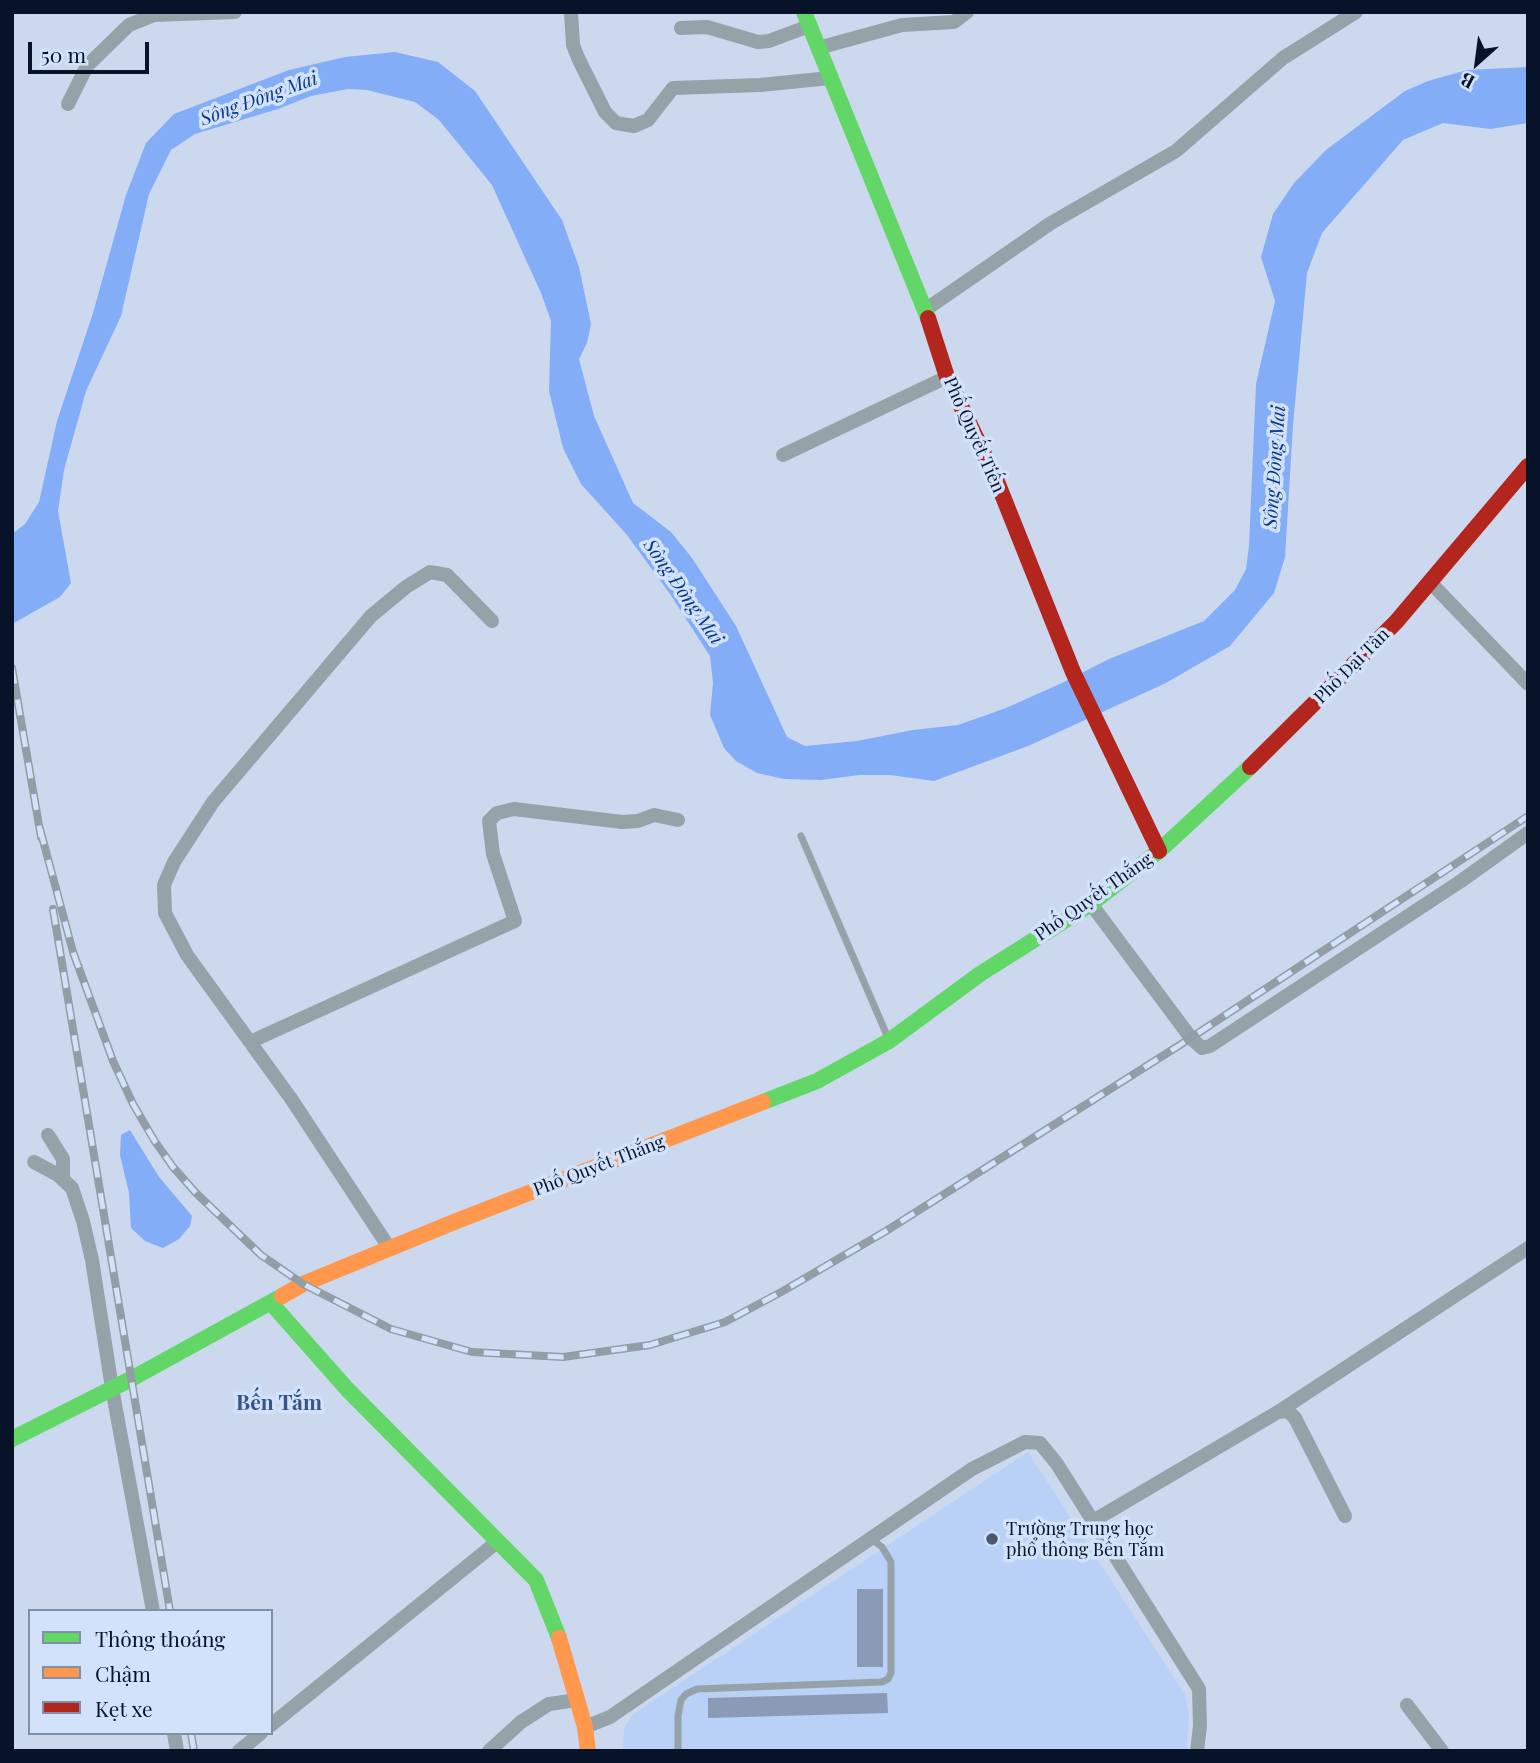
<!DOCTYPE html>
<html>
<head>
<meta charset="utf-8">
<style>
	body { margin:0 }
	#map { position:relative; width:1540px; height:1763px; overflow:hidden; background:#ccd8ed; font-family:"Playfair Display",serif }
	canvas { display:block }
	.frame { position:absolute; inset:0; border:14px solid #071328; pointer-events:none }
	.legend { position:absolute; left:28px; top:1609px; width:245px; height:126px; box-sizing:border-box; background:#d3e2fb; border:2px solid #818fa7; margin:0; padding:9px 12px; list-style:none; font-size:21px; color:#071328 }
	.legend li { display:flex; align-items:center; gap:14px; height:35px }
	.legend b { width:35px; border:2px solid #818fa7 }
	.north { position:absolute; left:1442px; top:28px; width:70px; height:70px; -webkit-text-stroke:5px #d3e2fb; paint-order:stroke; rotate:208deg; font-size:19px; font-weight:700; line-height:28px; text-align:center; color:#071328 }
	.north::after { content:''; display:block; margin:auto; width:24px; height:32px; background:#071328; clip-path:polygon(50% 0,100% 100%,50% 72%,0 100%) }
	.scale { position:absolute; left:28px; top:42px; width:121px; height:32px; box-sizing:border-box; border:4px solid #071328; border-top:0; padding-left:9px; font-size:21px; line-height:24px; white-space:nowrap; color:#071328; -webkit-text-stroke:5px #d3e2fb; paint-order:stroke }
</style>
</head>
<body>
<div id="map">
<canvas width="1540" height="1763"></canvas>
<div class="frame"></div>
<ul class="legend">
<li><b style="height:9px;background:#63d668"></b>Thông thoáng</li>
<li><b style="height:9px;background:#ff974d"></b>Chậm</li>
<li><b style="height:9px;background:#b3261e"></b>Kẹt xe</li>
</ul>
<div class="north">B</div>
<div class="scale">50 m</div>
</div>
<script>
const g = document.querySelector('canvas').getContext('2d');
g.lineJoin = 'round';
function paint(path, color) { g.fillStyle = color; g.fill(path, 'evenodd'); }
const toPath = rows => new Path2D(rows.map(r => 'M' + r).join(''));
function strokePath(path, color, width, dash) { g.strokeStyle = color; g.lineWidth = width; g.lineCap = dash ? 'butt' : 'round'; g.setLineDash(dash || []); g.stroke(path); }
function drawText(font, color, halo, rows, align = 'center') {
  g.font = font + ' "Playfair Display",serif'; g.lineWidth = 7; g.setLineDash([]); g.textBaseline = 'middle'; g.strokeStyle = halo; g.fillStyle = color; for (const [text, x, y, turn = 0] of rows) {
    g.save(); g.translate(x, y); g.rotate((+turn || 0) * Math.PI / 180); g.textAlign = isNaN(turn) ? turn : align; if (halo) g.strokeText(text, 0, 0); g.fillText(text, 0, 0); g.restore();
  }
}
paint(toPath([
	[1028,1452,1185,1695,1189,1716,1187,1751,623,1751,624,1729,632,1715]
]), '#b9d0f7');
paint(toPath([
	[395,52,438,62,475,91,562,220,579,267,591,324,587,343,579,359,594,416,633,503,671,532,692,558,736,626,787,737,805,746,857,741,913,730,958,725,1006,708,1062,683,1109,659,1204,621,1235,590,1246,569,1249,546,1256,384,1275,301,1261,257,1273,214,1294,183,1326,150,1405,91,1428,81,1467,70,1528,67,1528,123,1490,129,1443,123,1403,140,1322,233,1307,273,1293,425,1285,557,1274,593,1230,646,1166,683,1028,746,934,781,890,775,859,775,821,780,784,779,757,773,736,761,724,748,710,715,713,683,710,656,670,594,627,535,581,484,563,448,549,391,551,321,541,293,492,185,439,120,415,102,367,90,348,89,311,96,278,109,195,134,171,150,149,194,121,316,86,391,64,470,58,511,71,583,60,597,12,624,12,534,25,524,39,502,57,421,93,313,126,195,146,143,174,114,289,70,345,57],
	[130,1130,159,1177,192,1216,190,1226,179,1239,163,1248,145,1241,131,1228,129,1193,120,1155,121,1135]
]), '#84adf8');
paint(toPath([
	[857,1589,883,1589,883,1667,857,1667],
	[887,1693,888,1713,708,1718,708,1698]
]), '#8b9ab5');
strokePath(toPath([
	[801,836,889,1040],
	[678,1751,678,1716,681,1700,686,1694,697,1689,882,1682,888,1679,891,1673,891,1562,882,1547,871,1539]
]), '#95a2a8', 7);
strokePath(toPath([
	[571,12,573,45,579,60,605,112,616,123,634,126,648,120,673,88,760,85,830,78],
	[681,28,707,27,758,42,769,41,809,26],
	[818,48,902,25,954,22,967,12],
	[68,104,87,66,129,25,154,15,235,12],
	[925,310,1051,223,1176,151,1283,58,1356,12],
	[783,455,947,377],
	[1431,583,1528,684],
	[1091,904,1191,1038,1202,1048,1210,1046,1461,881,1528,833],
	[250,1042,515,921,493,854,489,821,497,813,514,809,622,822,638,821,654,815,678,820],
	[48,1135,63,1159,63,1180],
	[34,1162,58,1175,72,1188,83,1221,92,1260,112,1388,153,1611],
	[390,1249,292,1100,187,955,165,913,164,885,174,862,213,802,371,616,406,587,430,572,447,575,492,621],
	[1278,1412,1528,1248],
	[1093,1521,1278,1412,1288,1411,1295,1418,1345,1516],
	[1407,1705,1442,1751],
	[271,1725,497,1542],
	[585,1727,610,1717,972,1469,1025,1442,1040,1443,1057,1464,1199,1689,1200,1726,1197,1751],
	[174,1733,177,1751],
	[239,1751,261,1733],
	[489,1751,521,1722,549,1704,577,1700]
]), '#95a2a8', 14);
strokePath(toPath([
	[804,12,928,318],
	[763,1102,817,1081,889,1041,980,974,1091,904,1159,851,1250,767],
	[271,1303,347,1389,536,1580,559,1638],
	[12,1439,131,1379,282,1296]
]), '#63d668', 16);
strokePath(toPath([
	[282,1296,303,1284,454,1222,763,1102],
	[559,1638,585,1727,588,1751]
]), '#ff974d', 16);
strokePath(toPath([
	[928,318,947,377,996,479,1073,672,1159,851],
	[1250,767,1396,622,1528,466]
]), '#b3261e', 16);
const rail = toPath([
	[12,668,41,837],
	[40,829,73,952,113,1061,133,1104,154,1140,173,1167,196,1193,261,1255,303,1284,391,1329,472,1352,563,1357,650,1345,725,1322,783,1291,886,1231,1183,1043,1528,816],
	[53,909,170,1611],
	[191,1733,194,1751]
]);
strokePath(rail, '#929da6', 8);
strokePath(rail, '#d3e2fb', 5, [16]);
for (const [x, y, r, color] of [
	[992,1539,7,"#4c586d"]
]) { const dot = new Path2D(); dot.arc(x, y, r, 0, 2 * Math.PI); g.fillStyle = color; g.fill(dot); strokePath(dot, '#d3e2fb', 2.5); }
drawText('18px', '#071328', '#d3e2fb', [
	["Phố Quyết Tiến",974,435,66],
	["Phố Đại Tân",1352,666,-45],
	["Phố Quyết Thắng",1094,897,-35],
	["Phố Quyết Thắng",599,1166,-21]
]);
drawText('18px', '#071328', '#d3e2fb', [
	["Trường Trung học",1006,1529],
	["phổ thông Bến Tắm",1006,1550]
], 'left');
drawText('italic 19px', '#08358a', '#d3e2fb', [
	["Sông Đông Mai",259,99,-20],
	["Sông Đông Mai",1275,467,-86],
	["Sông Đông Mai",683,592,55]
]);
drawText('bold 21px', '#375489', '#d3e2fb', [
	["Bến Tắm",279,1403]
]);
</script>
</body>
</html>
